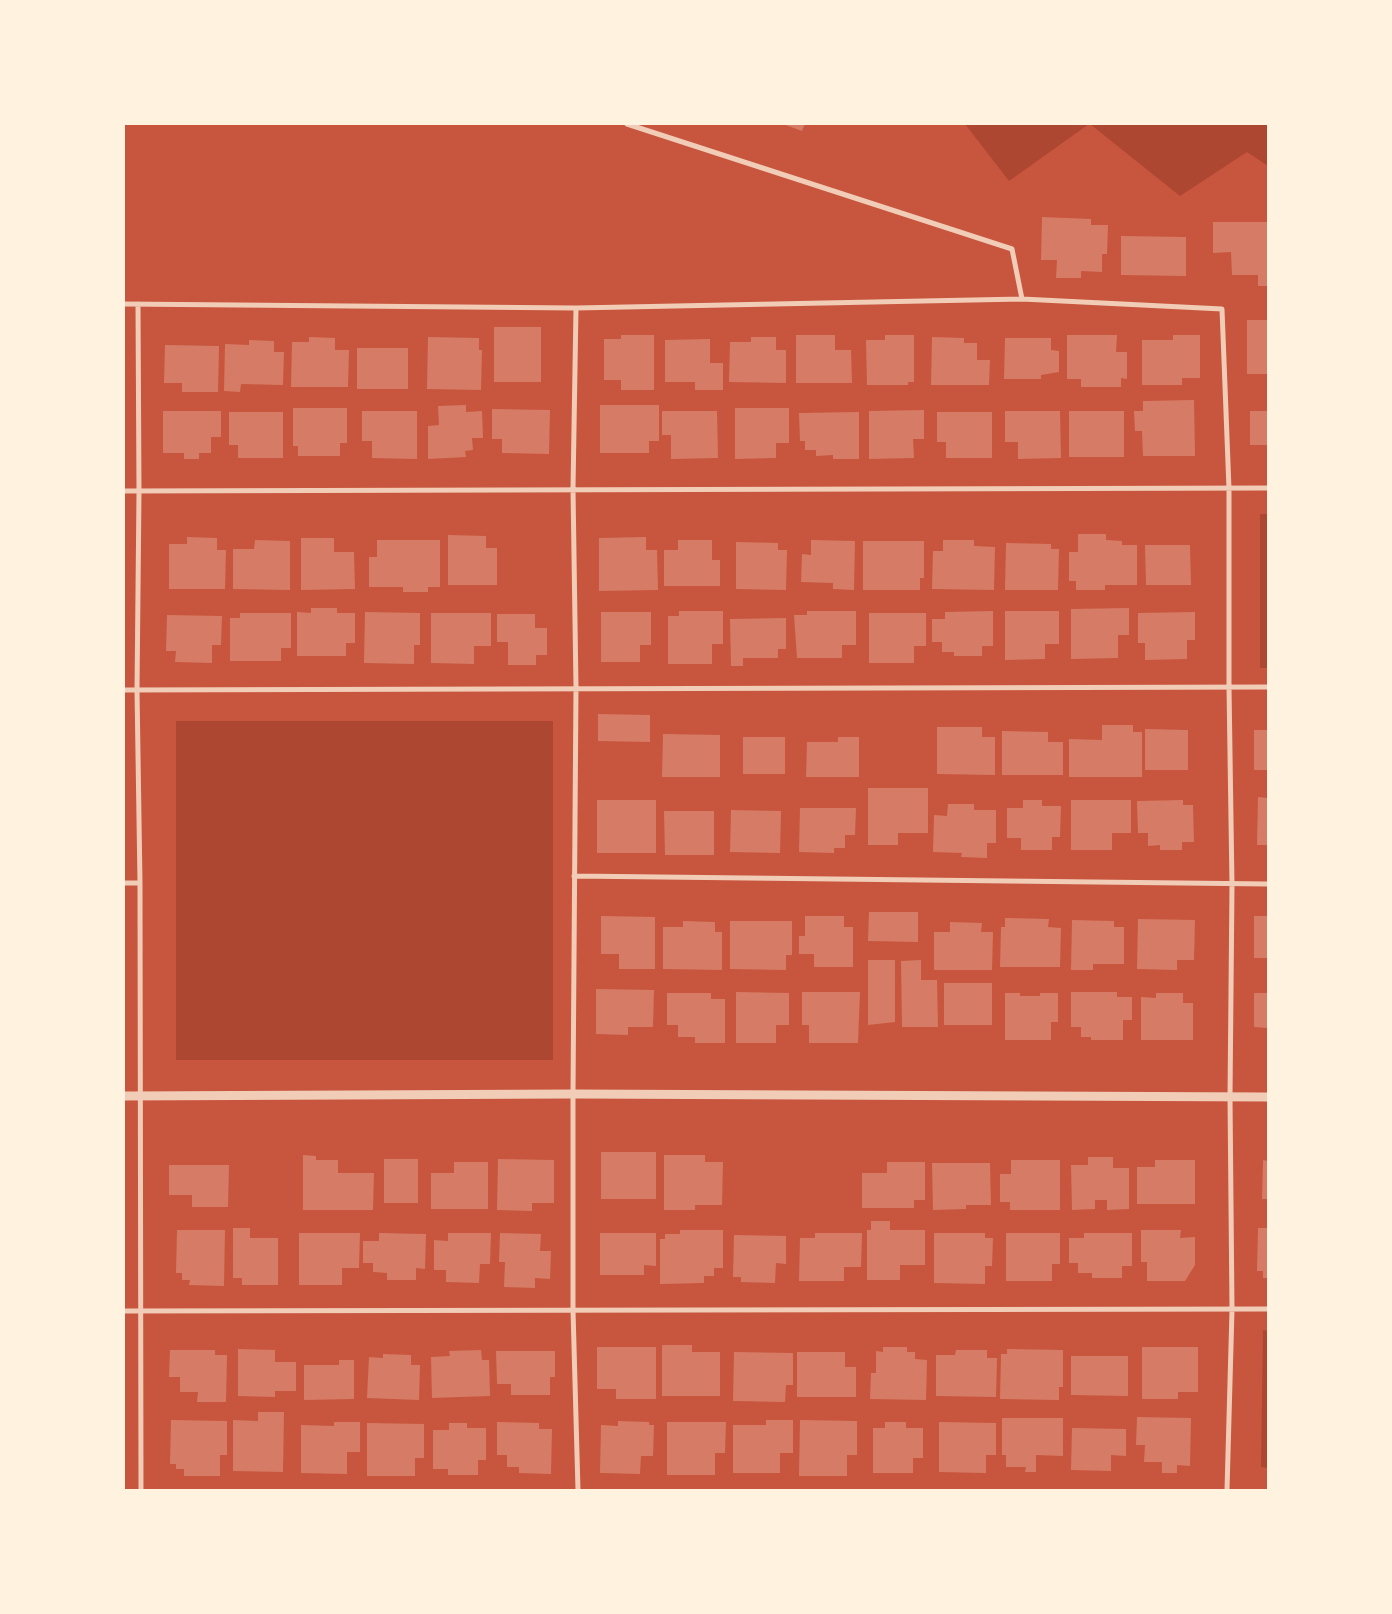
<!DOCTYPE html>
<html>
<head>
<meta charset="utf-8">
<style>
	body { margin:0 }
	#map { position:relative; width:1392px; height:1614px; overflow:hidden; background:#c8553d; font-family:Quicksand,sans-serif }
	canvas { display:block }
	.frame { position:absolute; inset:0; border:125px solid #fff3e0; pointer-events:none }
</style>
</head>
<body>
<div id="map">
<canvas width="1392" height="1614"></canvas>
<div class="frame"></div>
</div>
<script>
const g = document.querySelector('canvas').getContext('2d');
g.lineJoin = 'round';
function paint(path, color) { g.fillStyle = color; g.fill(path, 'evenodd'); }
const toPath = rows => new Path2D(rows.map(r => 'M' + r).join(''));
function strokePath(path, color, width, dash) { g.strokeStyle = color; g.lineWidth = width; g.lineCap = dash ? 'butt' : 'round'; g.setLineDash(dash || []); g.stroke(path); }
paint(toPath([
	[965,124,1089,124,1009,181],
	[1090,124,1268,124,1268,166,1247,152,1180,196],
	[1260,514,1268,514,1268,668,1260,668],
	[176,721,553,721,553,1060,176,1060],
	[1263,1330,1268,1331,1268,1468,1261,1467]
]), '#ae4732');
paint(toPath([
	[783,124,805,124,802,131],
	[1042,217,1091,219,1091,225,1108,225,1107,254,1102,254,1102,272,1081,271,1081,278,1056,278,1057,260,1041,260],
	[1213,222,1267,222,1268,286,1258,286,1258,275,1232,275,1231,252,1213,253],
	[1121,236,1186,237,1186,276,1121,275],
	[1247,320,1268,320,1268,374,1247,374],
	[494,327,541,327,541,382,494,382],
	[621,335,654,335,654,390,621,390,621,380,604,380,604,339,621,339],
	[796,335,835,335,835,350,851,350,852,383,796,383],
	[885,335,914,335,914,382,908,382,908,385,867,385,866,340,885,340],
	[1067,335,1117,335,1116,352,1127,352,1127,379,1121,378,1121,387,1081,387,1081,379,1067,379],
	[1173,335,1200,335,1200,378,1182,378,1182,385,1142,385,1142,340,1173,340],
	[309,337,335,338,335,350,349,350,348,387,291,387,292,342,309,342],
	[428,337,479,338,479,350,482,350,481,390,427,389],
	[751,337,776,337,776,350,786,350,786,383,729,382,730,342,751,342],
	[932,337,964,338,964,343,977,343,977,360,990,360,989,385,931,385],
	[1005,338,1051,338,1051,350,1059,351,1059,372,1041,375,1041,379,1004,379],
	[710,339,710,363,723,363,723,390,695,390,695,382,665,382,665,340],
	[249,340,274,341,274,352,284,352,283,385,241,384,240,392,224,391,225,344,249,345],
	[165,345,219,346,218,392,182,392,182,383,164,383],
	[357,348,408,348,408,389,357,389],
	[1194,400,1195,456,1143,456,1142,431,1135,431,1134,411,1143,411,1143,401],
	[466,405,466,412,482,411,483,438,472,438,473,450,465,451,466,457,428,459,428,426,439,425,438,406],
	[600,405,659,405,659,441,649,441,649,453,600,453],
	[293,408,347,408,347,443,340,443,340,456,298,456,298,446,293,446],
	[735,408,789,408,789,443,776,443,776,458,735,459],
	[492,409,550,410,549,454,502,453,502,439,492,439],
	[924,410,924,439,913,439,914,458,869,459,869,411],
	[163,411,221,411,221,437,211,437,211,453,199,453,199,459,184,459,184,453,163,453],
	[362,411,417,411,417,459,372,458,372,441,362,441],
	[662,411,717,411,718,458,671,459,671,435,662,435],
	[1005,411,1060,411,1061,458,1018,459,1018,442,1005,442],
	[1069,411,1124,411,1124,457,1069,457],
	[1250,411,1268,411,1268,445,1250,445],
	[229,412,283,412,283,458,238,458,238,445,229,445],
	[859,412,859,459,833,459,833,455,816,456,816,450,805,450,805,441,800,441,799,413],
	[937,412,992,412,992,458,946,458,946,442,937,442],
	[1078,534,1106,534,1106,540,1122,541,1122,545,1137,545,1137,585,1105,585,1105,590,1076,590,1076,581,1069,581,1069,552,1078,552],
	[448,535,486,536,486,548,497,548,497,585,448,585],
	[187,537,217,538,217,550,226,550,225,589,169,589,169,544,187,544],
	[646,537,646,550,657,550,658,590,599,591,599,538],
	[301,538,334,538,334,552,354,552,355,589,301,590],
	[255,540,290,541,290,590,233,589,233,549,254,549],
	[377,540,440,540,440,587,428,587,428,592,403,592,403,587,369,587,369,557,377,557],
	[678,540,712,540,712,560,720,560,720,586,664,586,664,550,678,550],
	[811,540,855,541,854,590,833,589,833,583,801,582,802,554,811,555],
	[943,540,974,540,974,546,995,547,994,590,932,589,933,551,943,551],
	[863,541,924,541,924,578,920,578,920,590,863,590],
	[736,542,778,543,778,550,787,550,786,590,736,589],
	[1006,543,1051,544,1051,549,1059,549,1058,590,1005,590],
	[1145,545,1190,545,1191,585,1146,585],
	[311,608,337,608,337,613,355,613,355,643,346,643,346,656,297,656,297,612,311,613],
	[1129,608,1129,635,1118,635,1118,658,1071,659,1071,609],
	[679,611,723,611,723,644,712,644,712,664,668,664,668,616,679,616],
	[807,611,856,611,856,645,842,645,842,658,797,658,794,615,807,615],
	[993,611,993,646,982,646,982,656,954,656,954,652,942,652,942,642,932,642,932,619,945,619,945,612],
	[1005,611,1059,611,1059,644,1045,644,1045,659,1005,660],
	[365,612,420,613,420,645,414,645,414,664,364,663],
	[601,612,651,612,651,645,640,645,640,662,601,662],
	[1195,612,1195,640,1187,640,1187,659,1145,660,1145,643,1138,643,1138,613],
	[240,613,291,613,291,648,281,648,281,661,230,661,230,618,240,618],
	[431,613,491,613,491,646,474,646,474,664,431,663],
	[869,613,926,613,926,646,914,646,914,663,869,663],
	[497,614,535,614,535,628,547,628,547,655,536,655,536,665,508,665,508,642,497,642],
	[167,615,222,616,221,645,212,645,212,663,175,662,176,651,166,651],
	[786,618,786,649,778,649,778,658,743,658,743,666,731,666,730,619],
	[598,714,650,715,650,742,598,741],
	[1102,725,1133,725,1133,732,1142,732,1142,777,1069,777,1069,739,1102,740],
	[937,727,982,727,982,737,995,737,995,775,937,774],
	[1145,729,1188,730,1188,770,1145,770],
	[1254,730,1268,730,1268,770,1254,770],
	[1002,731,1048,732,1048,742,1063,742,1063,775,1002,775],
	[663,734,720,735,720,777,662,777],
	[743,737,785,737,785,774,743,774],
	[838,737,859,737,859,777,806,777,807,742,838,742],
	[868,788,928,788,928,833,898,833,898,845,868,845],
	[1258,797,1268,798,1268,845,1257,845],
	[597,800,656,800,656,853,597,853],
	[1023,800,1042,800,1042,806,1061,806,1060,837,1052,837,1052,850,1021,850,1021,838,1007,838,1007,808,1023,808],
	[1071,800,1131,800,1131,833,1112,833,1112,850,1071,850],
	[1183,800,1183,805,1193,805,1194,842,1182,842,1182,850,1160,850,1160,845,1148,846,1148,833,1138,833,1137,801],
	[948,804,974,804,974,810,996,810,996,843,987,843,987,858,961,857,962,853,933,852,934,815,947,816],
	[800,808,856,808,855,835,845,835,845,848,834,848,834,853,799,852],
	[731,810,781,811,780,853,730,852],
	[664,811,714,811,714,855,665,855],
	[869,912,918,912,918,942,868,941],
	[601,916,655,917,655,969,619,969,619,954,601,954],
	[805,916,844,916,844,927,853,927,853,967,814,967,814,954,799,954,799,936,805,936],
	[1254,916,1268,916,1268,958,1254,958],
	[1005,918,1049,919,1048,927,1061,928,1060,967,1000,967,1001,927,1005,927],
	[1138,919,1195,920,1194,960,1177,960,1177,970,1137,969],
	[1072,920,1114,921,1114,927,1124,927,1124,964,1093,964,1093,970,1071,970],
	[683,921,715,922,715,932,722,932,722,970,663,969,663,927,683,927],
	[730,921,792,921,792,955,786,955,786,970,730,969],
	[950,922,982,923,981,932,993,932,992,970,934,970,934,932,950,932],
	[868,960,895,960,895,1022,868,1025],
	[921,960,921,980,937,980,938,1027,902,1027,901,961],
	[944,983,992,983,992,1025,944,1025],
	[596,989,654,990,653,1027,628,1027,628,1035,596,1034],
	[736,992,789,993,789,1025,776,1025,776,1043,736,1043],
	[802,992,860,992,858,1043,809,1043,809,1025,802,1025],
	[1071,992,1117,992,1117,997,1132,997,1132,1020,1123,1020,1123,1040,1091,1040,1091,1037,1081,1037,1081,1027,1071,1027],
	[667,993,711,993,711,999,725,999,725,1043,695,1043,695,1037,678,1037,678,1025,667,1025],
	[1005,993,1020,993,1020,996,1040,996,1040,993,1058,993,1058,1022,1051,1022,1051,1040,1005,1040],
	[1156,993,1183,993,1183,1003,1193,1003,1193,1040,1141,1040,1141,997,1156,998],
	[1254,993,1268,993,1268,1028,1254,1027],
	[601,1152,656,1152,656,1199,601,1199],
	[303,1155,316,1156,316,1160,338,1160,338,1173,374,1173,373,1210,303,1210],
	[664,1155,705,1155,705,1162,723,1162,722,1205,695,1205,695,1210,664,1210],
	[1088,1157,1113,1157,1113,1168,1129,1168,1129,1209,1107,1210,1107,1200,1095,1200,1095,1209,1072,1210,1071,1165,1088,1165],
	[384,1159,418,1159,418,1203,384,1203],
	[498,1159,554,1160,554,1203,532,1203,532,1211,497,1210],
	[1011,1160,1060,1160,1060,1210,1010,1210,1010,1202,1000,1202,1000,1174,1011,1174],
	[1155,1160,1195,1160,1195,1204,1137,1204,1137,1167,1155,1167],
	[1263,1160,1268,1161,1268,1199,1262,1199],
	[454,1162,488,1162,488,1209,431,1209,431,1173,454,1173],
	[887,1162,925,1162,925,1200,914,1200,914,1208,862,1208,862,1173,887,1173],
	[932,1163,990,1163,991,1205,966,1205,966,1209,933,1210],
	[169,1165,229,1165,228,1207,192,1207,192,1195,169,1195],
	[871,1221,890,1221,890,1230,925,1230,925,1265,900,1265,900,1280,867,1280,867,1230,871,1230],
	[233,1228,250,1228,250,1238,278,1238,278,1285,242,1285,242,1278,233,1278],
	[1258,1228,1268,1228,1268,1278,1263,1278,1263,1271,1257,1271],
	[177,1230,225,1230,224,1286,189,1285,190,1280,182,1280,182,1273,176,1273],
	[680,1230,723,1230,723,1268,714,1268,714,1276,704,1276,704,1283,660,1284,660,1239,665,1239,665,1234,680,1234],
	[1141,1230,1181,1230,1180,1238,1195,1237,1195,1265,1185,1281,1147,1281,1147,1262,1141,1262],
	[299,1233,360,1233,359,1268,342,1268,342,1285,299,1285],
	[379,1233,426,1234,425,1269,416,1268,416,1280,387,1280,387,1273,373,1272,373,1263,363,1263,363,1241,379,1241],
	[448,1233,491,1233,490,1264,480,1264,479,1283,446,1282,446,1270,434,1270,434,1240,448,1241],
	[500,1233,541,1234,540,1251,551,1251,550,1279,535,1278,535,1288,504,1287,505,1262,499,1262],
	[600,1233,656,1233,656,1266,644,1265,644,1275,600,1275],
	[815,1233,862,1233,861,1267,844,1267,844,1281,799,1281,800,1238,815,1238],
	[934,1233,985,1233,985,1238,993,1238,992,1266,985,1266,985,1284,934,1283],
	[1006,1233,1060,1233,1060,1264,1052,1264,1052,1281,1006,1281],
	[1084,1233,1132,1233,1132,1266,1122,1266,1122,1278,1092,1278,1092,1273,1078,1273,1078,1263,1069,1263,1069,1238,1084,1238],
	[734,1235,786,1236,786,1264,776,1263,775,1283,741,1282,741,1277,733,1277],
	[662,1345,692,1345,692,1352,720,1352,720,1396,662,1396],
	[597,1347,656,1347,656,1399,616,1399,616,1389,597,1389],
	[883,1347,907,1347,907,1352,915,1352,915,1359,927,1360,926,1400,870,1399,871,1373,876,1373,876,1351,883,1352],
	[1142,1347,1198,1347,1198,1392,1178,1392,1178,1399,1142,1399],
	[238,1349,275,1350,275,1362,296,1362,296,1391,275,1391,275,1397,238,1396],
	[1007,1349,1063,1350,1063,1387,1059,1387,1059,1400,1000,1399,1001,1354,1007,1354],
	[170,1350,215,1350,215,1355,227,1355,226,1402,197,1402,198,1392,180,1392,180,1377,169,1377],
	[481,1350,482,1360,489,1360,490,1396,432,1398,431,1357,450,1356,449,1351],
	[956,1350,987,1350,987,1358,997,1358,996,1397,936,1396,936,1355,955,1355],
	[496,1351,555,1351,555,1377,550,1377,550,1395,511,1395,511,1384,497,1384],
	[734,1352,793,1353,793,1385,786,1385,785,1402,733,1401],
	[797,1352,845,1352,845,1367,856,1367,856,1397,797,1397],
	[383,1354,411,1355,411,1365,420,1365,419,1400,367,1398,369,1357,383,1358],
	[1071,1356,1128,1356,1128,1396,1071,1395],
	[339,1360,354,1360,354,1399,304,1400,304,1365,339,1365],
	[258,1412,284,1412,283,1472,233,1471,233,1420,258,1421],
	[1137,1417,1191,1418,1190,1466,1177,1465,1177,1473,1162,1473,1162,1462,1144,1462,1145,1445,1136,1445],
	[1002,1418,1063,1418,1063,1456,1036,1455,1036,1472,1025,1472,1026,1467,1006,1467,1006,1455,1002,1455],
	[171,1420,227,1421,227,1455,220,1455,220,1476,184,1476,184,1469,176,1469,176,1464,170,1464],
	[766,1420,793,1420,793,1453,780,1453,780,1473,733,1473,733,1425,766,1425],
	[800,1420,857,1421,857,1455,847,1455,847,1476,799,1476],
	[618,1421,649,1422,649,1425,654,1425,653,1456,641,1456,640,1474,600,1473,601,1425,618,1426],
	[334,1422,360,1422,360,1452,347,1452,347,1474,301,1473,301,1425,334,1426],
	[497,1422,539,1423,539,1429,552,1429,551,1474,519,1473,519,1467,507,1467,507,1455,497,1455],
	[667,1422,726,1422,725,1453,715,1453,715,1475,667,1475],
	[885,1422,906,1422,906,1428,923,1428,923,1458,913,1458,913,1473,873,1473,873,1428,885,1428],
	[939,1422,996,1423,996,1455,986,1455,986,1473,939,1472],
	[367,1423,424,1424,424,1458,415,1458,415,1476,367,1476],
	[449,1423,467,1423,467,1428,486,1428,486,1460,478,1460,478,1475,448,1475,448,1469,433,1469,433,1430,449,1430],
	[1072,1428,1126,1429,1126,1456,1111,1455,1111,1471,1071,1470]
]), '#d67c66');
strokePath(toPath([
	[627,124,1012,249,1022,299],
	[124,304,576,308,1022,299,1222,309,1229,489,1229,687,1232,885,1230,1097,1232,1310,1227,1490],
	[138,304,139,492,137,690,140,883,141,1490],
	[576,308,573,489,576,687,573,1094,573,1310,578,1490],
	[124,491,1268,488],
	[124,690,1268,687],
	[574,876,1268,884],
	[124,883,140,883],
	[124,1311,1268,1309]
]), '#f1ccb7', 5);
strokePath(toPath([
	[124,1096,573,1094,1268,1097]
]), '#f1ccb7', 9);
</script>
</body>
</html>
